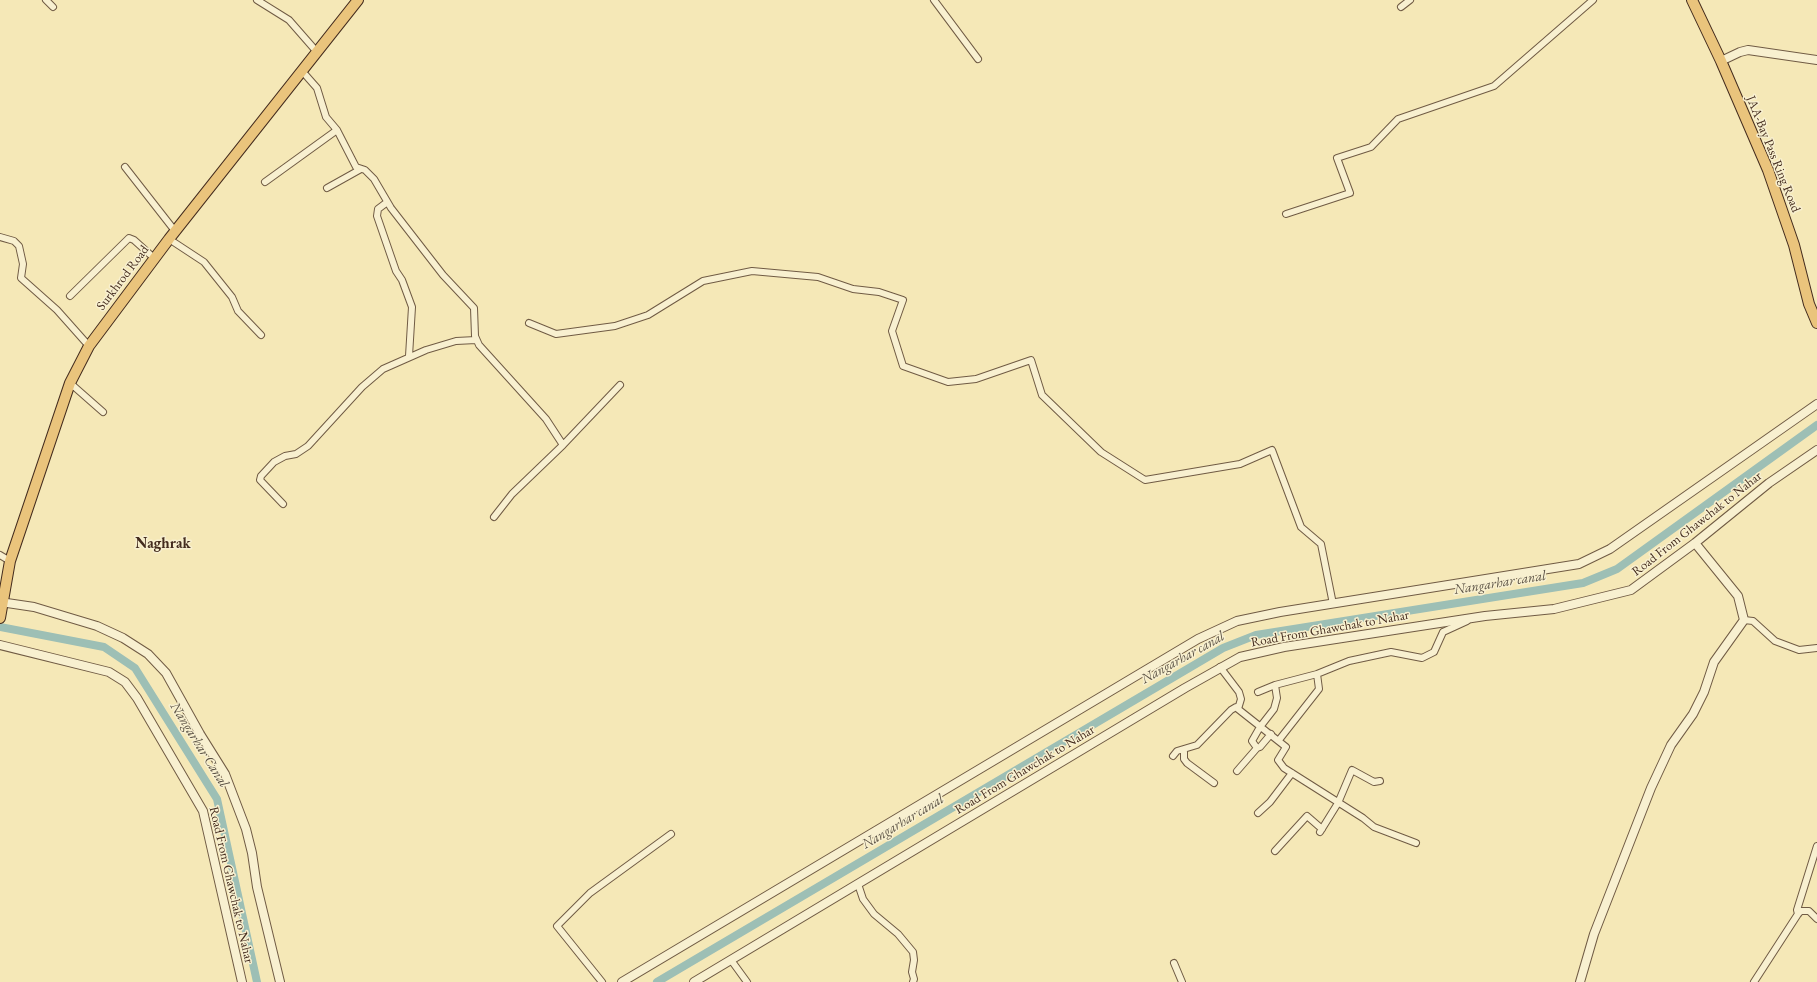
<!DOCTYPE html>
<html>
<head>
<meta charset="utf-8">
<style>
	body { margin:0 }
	canvas { display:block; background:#f5e8b7 }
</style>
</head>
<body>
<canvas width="1817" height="982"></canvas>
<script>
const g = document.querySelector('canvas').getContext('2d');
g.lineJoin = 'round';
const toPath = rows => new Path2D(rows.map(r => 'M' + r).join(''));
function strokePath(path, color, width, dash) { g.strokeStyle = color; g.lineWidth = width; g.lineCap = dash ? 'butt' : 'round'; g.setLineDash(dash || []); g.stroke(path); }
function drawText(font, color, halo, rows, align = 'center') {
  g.font = font + ' "EB Garamond",serif'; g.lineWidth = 3; g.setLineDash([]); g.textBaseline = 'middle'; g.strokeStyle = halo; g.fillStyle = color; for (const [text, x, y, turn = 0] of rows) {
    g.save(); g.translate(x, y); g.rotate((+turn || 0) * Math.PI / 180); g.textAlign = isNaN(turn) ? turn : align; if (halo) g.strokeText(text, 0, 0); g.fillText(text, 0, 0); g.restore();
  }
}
strokePath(toPath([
	[0,627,104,647,135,668,217,799,257,982],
	[657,982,1223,648,1256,635,1583,583,1617,569,1817,425]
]), '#9dbfb5', 8);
const minor = toPath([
	[46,0,53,7],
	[257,0,289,20,317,52],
	[934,0,978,59],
	[1401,7,1410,0],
	[302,71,317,88,326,117,337,130,356,167,365,170,374,179,391,208,443,275,474,308,475,336,479,345,546,419,563,445],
	[125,167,175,231],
	[265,182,337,130],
	[327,188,361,169],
	[386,203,378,209,377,216,396,271,402,280,412,307,409,356],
	[1286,214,1350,193,1337,158,1371,147,1398,119,1494,86,1593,0],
	[0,237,14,241,19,246,23,264,21,278,57,310,89,346],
	[169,239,204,262,232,297,238,311,261,335],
	[70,296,129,238,134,240,154,258],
	[529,323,556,334,615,326,648,315,703,281,752,271,818,277,853,289,879,292,903,300,892,331,903,366,948,382,976,379,1031,360,1042,395,1101,452,1145,480,1240,464,1272,450,1301,527,1321,544,1333,604],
	[70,383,103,412],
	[283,504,260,480,261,476,274,462,285,456,296,454,308,446,362,387,383,369,426,350,456,341,476,340],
	[494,517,512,494,563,445,620,385],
	[0,555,10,561],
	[1744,620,1753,621,1775,641,1799,650,1817,648],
	[1220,667,1239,692,1241,699,1238,709,1286,747,1278,760,1284,768,1363,818,1374,827,1416,843],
	[1258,692,1275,685,1317,674,1349,661,1391,652,1422,658,1434,652,1443,632,1467,621],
	[1279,740,1319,689,1317,674],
	[1257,748,1260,747,1271,734],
	[1184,749,1184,759,1187,763,1214,783],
	[1173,756,1177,751,1197,745,1231,710,1236,707,1238,709],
	[1237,771,1257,748,1252,741,1260,727,1274,709,1277,698,1275,685],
	[1258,813,1270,802,1292,773],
	[1320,832,1338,803,1352,770,1374,782,1380,781],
	[1275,851,1307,816,1322,829],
	[858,884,863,899,874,914,898,934,913,952,914,960,912,972,914,979,913,982],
	[1798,914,1797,910,1817,846],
	[731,960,747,982],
	[1174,963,1182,982],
	[602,982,557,926,590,893,671,834],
	[1754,982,1798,914,1801,911,1809,911,1817,919]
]);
const tertiary = toPath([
	[1721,61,1740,52,1748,50,1817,60],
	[0,602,34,607,97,626,123,638,148,654,166,673,200,734,225,774,246,829,252,853,257,887,280,982],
	[0,645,109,672,125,682,137,698,203,811,242,982],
	[622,982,1198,639,1237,621,1280,612,1579,564,1610,549,1817,404],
	[694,982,1185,688,1240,657,1284,647,1485,616,1554,609,1631,590,1695,543,1769,483,1817,450],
	[1580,982,1594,934,1651,788,1671,745,1693,714,1704,692,1714,662,1744,620,1738,596,1695,543]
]);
const primary = toPath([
	[0,618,10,561,70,383,89,346,169,239,358,0]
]);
const trunk = toPath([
	[1692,0,1721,61,1768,170,1794,245,1809,304,1817,323]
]);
strokePath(minor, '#705b44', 8);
strokePath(tertiary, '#705b44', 10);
strokePath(primary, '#442c1e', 12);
strokePath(trunk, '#442c1e', 12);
strokePath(minor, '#f8f0d0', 6);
strokePath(tertiary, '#f8f0d0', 8);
strokePath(primary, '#eac47c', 10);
strokePath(trunk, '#eac47c', 10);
drawText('13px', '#442c1e', '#f8f0d0', [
	["JAA-Bay Pass Ring Road",1773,154,68],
	["Surkhrod Road",123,278,-53],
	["Road From Ghawchak to Nahar",1697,524,-38],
	["Road From Ghawchak to Nahar",1330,629,-10],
	["Road From Ghawchak to Nahar",1025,770,-31],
	["Road From Ghawchak to Nahar",231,885,77]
]);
drawText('italic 14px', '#5a5144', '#f8f0d0', [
	["Nangarhar canal",1500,583,-9],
	["Nangarhar canal",1183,658,-29],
	["Nangarhar Canal",199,745,58],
	["Nangarhar canal",903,822,-31]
]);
drawText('bold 15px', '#442c1e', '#f8f0d0', [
	["Naghrak",163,544]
]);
</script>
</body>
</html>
